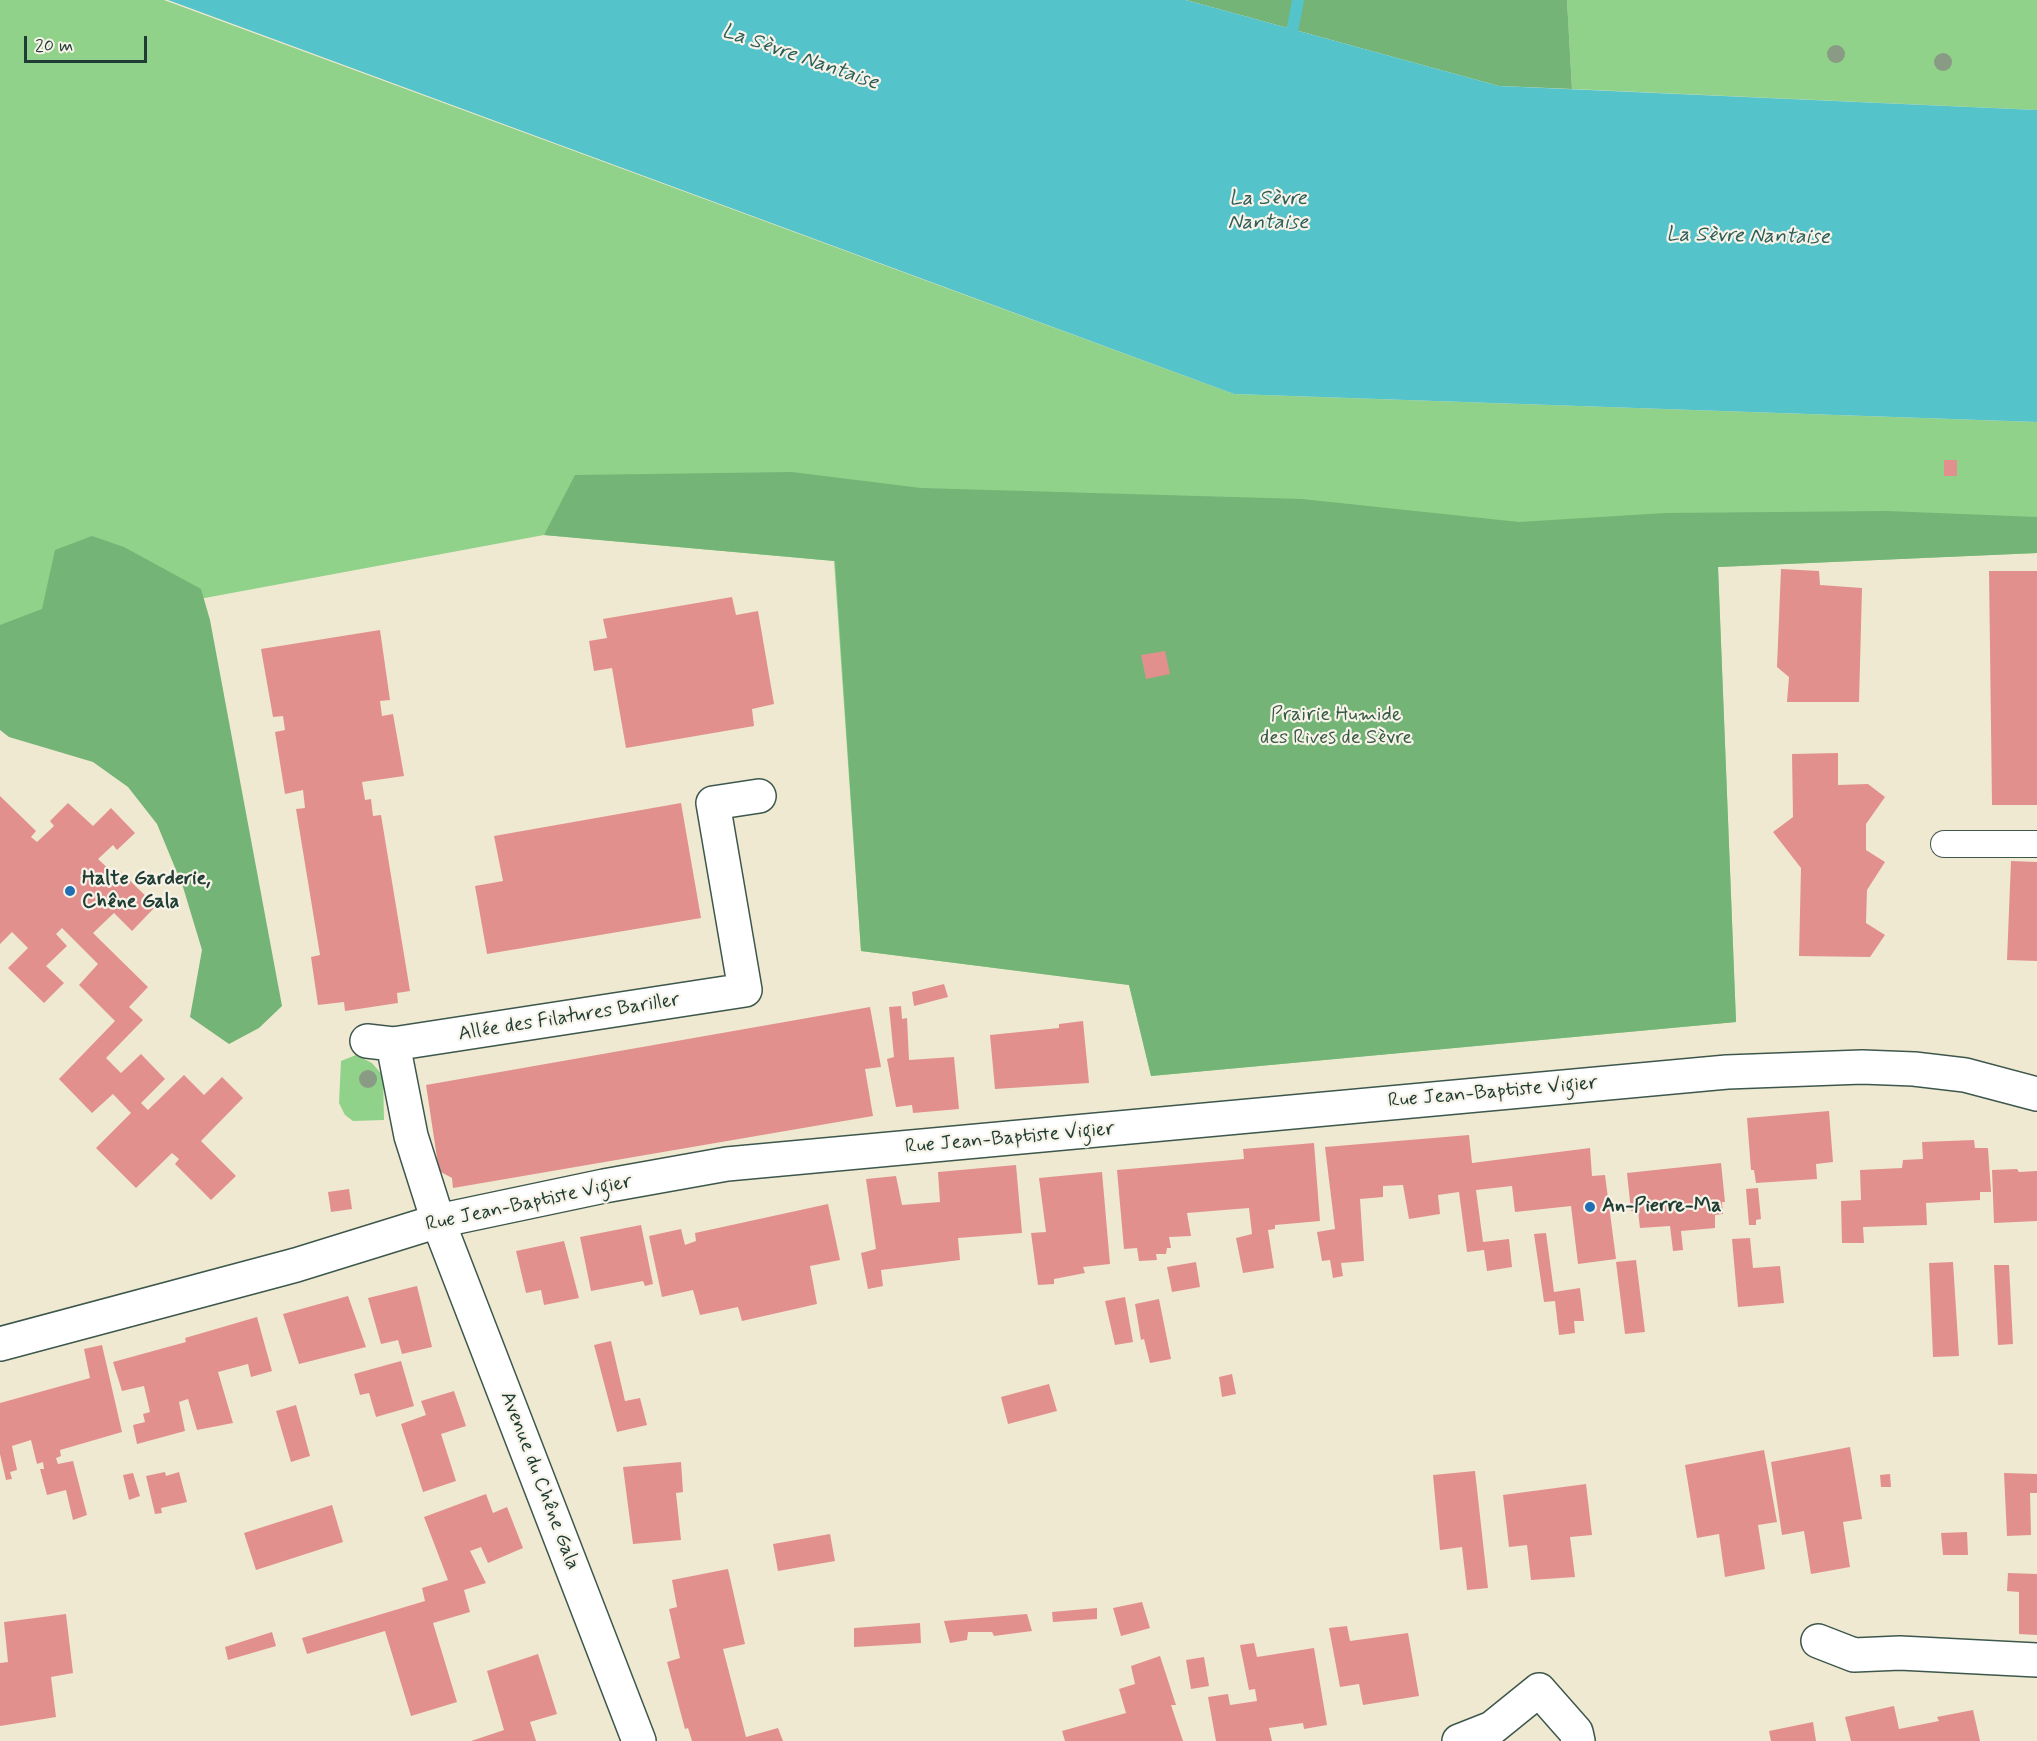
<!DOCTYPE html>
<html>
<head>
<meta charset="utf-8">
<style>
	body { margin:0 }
	#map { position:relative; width:2037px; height:1741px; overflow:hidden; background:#efe9d1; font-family:Mynerve,sans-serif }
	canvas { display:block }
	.scale { position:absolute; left:24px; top:36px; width:123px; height:27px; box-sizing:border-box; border:3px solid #1f3d34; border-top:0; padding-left:8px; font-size:18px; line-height:21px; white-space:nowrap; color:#1f3d34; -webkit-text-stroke:4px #f7f3e8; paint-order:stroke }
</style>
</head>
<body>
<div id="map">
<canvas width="2037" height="1741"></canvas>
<div class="scale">20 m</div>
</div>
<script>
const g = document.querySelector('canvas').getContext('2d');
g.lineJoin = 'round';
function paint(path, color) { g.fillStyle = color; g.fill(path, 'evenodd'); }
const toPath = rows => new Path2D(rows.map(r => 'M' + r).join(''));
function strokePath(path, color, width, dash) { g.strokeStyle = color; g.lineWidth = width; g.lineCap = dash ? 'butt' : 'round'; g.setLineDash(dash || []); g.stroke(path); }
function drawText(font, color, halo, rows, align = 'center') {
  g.font = font + ' Mynerve,sans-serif'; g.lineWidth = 4.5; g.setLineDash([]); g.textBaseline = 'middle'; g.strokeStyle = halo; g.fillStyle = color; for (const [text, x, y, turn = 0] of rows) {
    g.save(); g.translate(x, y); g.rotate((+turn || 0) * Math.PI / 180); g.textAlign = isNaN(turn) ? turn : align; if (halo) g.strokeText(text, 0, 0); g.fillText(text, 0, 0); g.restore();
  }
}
paint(toPath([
	[0,0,164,0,1234,394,2037,422,2037,553,1718,567,1736,1022,1151,1076,1129,985,861,951,834,561,544,535,0,636],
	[1567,0,2037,0,2037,110,1572,89],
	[356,1055,372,1063,383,1076,384,1120,353,1121,345,1115,339,1103,341,1061]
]), '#90d28a');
paint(toPath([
	[1186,0,1567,0,1572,89,1499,86],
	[792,472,921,488,1302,499,1519,522,1665,513,1887,511,2037,517,2037,553,1718,567,1736,1022,1151,1076,1129,985,861,951,835,561,544,535,575,475],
	[92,536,124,547,201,589,210,620,282,1006,259,1028,229,1044,190,1017,202,950,183,887,157,824,128,787,93,762,9,737,0,730,0,625,42,609,55,550]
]), '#74b476');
paint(toPath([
	[168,0,1186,0,1499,86,2037,110,2037,422,1234,394]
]), '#55c3ca');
strokePath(toPath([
	[1290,43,1298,0]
]), '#55c3ca', 12);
paint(toPath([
	[1944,460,1957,460,1957,476,1944,476],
	[1781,569,1819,571,1820,585,1862,588,1859,702,1787,702,1789,677,1777,667],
	[1989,571,2037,571,2037,805,1992,805],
	[732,597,736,615,758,611,774,704,752,709,754,726,626,748,612,668,594,671,589,641,607,638,603,619],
	[380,630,390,700,380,701,382,716,393,714,404,776,362,782,365,800,371,799,373,816,381,815,410,991,397,993,398,1003,345,1011,344,1002,318,1005,311,957,320,955,296,809,305,808,303,790,285,794,275,732,285,730,283,716,273,717,261,649],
	[1165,651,1170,674,1146,679,1141,655],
	[1838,753,1838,785,1868,784,1885,797,1866,824,1866,850,1885,862,1867,890,1866,923,1885,935,1870,957,1799,956,1801,868,1773,832,1793,817,1792,754],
	[0,796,36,831,31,837,37,842,54,826,50,821,68,803,93,826,111,808,135,833,117,850,113,845,98,859,115,875,120,871,156,906,132,931,114,913,93,933,148,987,129,1007,143,1020,106,1058,121,1073,141,1054,165,1079,141,1103,148,1110,184,1075,204,1095,222,1077,243,1098,201,1141,236,1176,211,1200,175,1164,179,1159,172,1153,136,1188,96,1148,131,1113,113,1094,92,1113,59,1079,115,1021,79,985,98,964,62,928,56,934,67,946,46,966,64,983,44,1003,8,968,28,948,12,932,0,944],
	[681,803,701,918,487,954,475,886,503,881,494,836],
	[2011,861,2037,862,2037,961,2007,960],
	[944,984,948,997,914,1006,912,992],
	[901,1006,902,1019,907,1018,909,1060,954,1057,959,1109,913,1113,912,1105,896,1107,887,1059,894,1057,889,1007],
	[870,1007,881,1067,865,1069,873,1116,453,1188,452,1178,439,1171,426,1085],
	[1083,1021,1089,1083,995,1089,990,1035,1059,1028,1059,1024],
	[1829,1111,1833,1162,1816,1164,1817,1179,1756,1183,1754,1170,1751,1170,1747,1118],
	[1469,1135,1472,1163,1590,1148,1592,1176,1605,1175,1616,1259,1578,1264,1571,1206,1515,1212,1512,1186,1476,1190,1483,1242,1509,1239,1512,1267,1487,1271,1484,1250,1467,1252,1459,1192,1438,1195,1440,1214,1409,1219,1403,1185,1383,1186,1383,1197,1360,1199,1364,1261,1341,1263,1343,1276,1333,1278,1330,1260,1322,1261,1317,1232,1335,1229,1325,1147],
	[1974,1140,1975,1148,1988,1148,1991,1192,1980,1192,1980,1200,1926,1203,1927,1225,1863,1227,1864,1243,1842,1243,1841,1201,1861,1200,1860,1170,1902,1168,1903,1160,1923,1159,1922,1142],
	[1314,1143,1320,1221,1275,1225,1275,1229,1268,1230,1274,1268,1243,1273,1236,1238,1252,1234,1249,1208,1187,1213,1191,1236,1169,1237,1171,1248,1167,1248,1166,1254,1156,1254,1157,1260,1139,1261,1137,1248,1124,1249,1117,1170,1244,1159,1243,1149],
	[1721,1163,1725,1202,1722,1202,1723,1214,1715,1215,1715,1228,1681,1231,1683,1250,1673,1251,1670,1226,1640,1228,1638,1211,1631,1211,1627,1173],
	[1016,1165,1022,1233,958,1238,960,1260,881,1270,883,1286,868,1289,861,1253,876,1249,866,1179,896,1176,902,1205,940,1202,938,1172],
	[2017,1169,2019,1172,2037,1171,2037,1221,1994,1223,1992,1170],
	[1102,1172,1110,1264,1083,1267,1085,1273,1054,1279,1054,1284,1038,1285,1031,1233,1046,1232,1039,1178],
	[1758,1188,1761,1219,1756,1220,1756,1225,1749,1225,1746,1189],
	[349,1189,352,1209,331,1212,328,1192],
	[828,1204,840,1260,810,1266,817,1304,742,1321,738,1307,700,1315,693,1290,662,1297,649,1236,681,1229,685,1245,696,1241,695,1233],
	[641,1225,653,1284,645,1286,643,1281,591,1291,580,1237],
	[1546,1233,1554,1292,1580,1288,1584,1321,1574,1321,1575,1333,1559,1335,1555,1301,1544,1302,1534,1234],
	[1750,1238,1753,1268,1780,1266,1784,1303,1738,1307,1732,1239],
	[564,1241,579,1298,544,1305,541,1290,526,1293,516,1251],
	[1636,1260,1645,1332,1625,1334,1616,1262],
	[1196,1262,1200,1287,1172,1292,1167,1267],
	[1953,1262,1959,1356,1933,1357,1929,1263],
	[1994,1265,2009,1265,2013,1344,1998,1345],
	[417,1286,432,1347,402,1354,398,1340,381,1344,368,1298],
	[348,1296,366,1347,299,1364,283,1314],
	[1125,1297,1133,1342,1115,1345,1105,1301],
	[1159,1299,1171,1359,1150,1363,1144,1339,1141,1340,1135,1304],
	[257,1317,272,1371,251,1377,248,1364,218,1372,233,1423,197,1430,188,1399,179,1402,185,1431,137,1444,133,1425,145,1422,143,1414,150,1412,144,1386,122,1391,113,1362,186,1342,185,1338],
	[611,1341,625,1401,640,1398,647,1425,617,1432,594,1345],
	[102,1345,122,1432,60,1450,61,1456,56,1458,58,1464,73,1461,87,1515,73,1520,66,1490,47,1495,40,1469,44,1469,43,1462,37,1464,31,1440,12,1446,17,1470,10,1472,12,1479,6,1480,0,1454,0,1403,90,1378,84,1349],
	[401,1361,414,1406,376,1417,369,1393,360,1395,354,1374],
	[1232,1374,1236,1394,1222,1397,1219,1377],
	[1049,1384,1057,1411,1008,1424,1001,1397],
	[454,1391,466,1426,441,1434,456,1481,423,1492,401,1424,426,1415,421,1401],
	[296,1405,310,1456,291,1462,276,1411],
	[1850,1447,1862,1519,1843,1522,1850,1567,1811,1574,1804,1531,1782,1535,1771,1462],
	[1764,1450,1777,1522,1758,1525,1765,1569,1725,1577,1719,1534,1697,1538,1685,1465],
	[681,1462,683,1492,676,1493,681,1540,633,1544,623,1467],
	[1475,1471,1488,1588,1467,1590,1462,1547,1440,1550,1433,1475],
	[165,1472,166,1476,179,1472,187,1502,161,1508,162,1513,155,1514,146,1476],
	[133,1473,140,1496,129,1500,123,1475],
	[2004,1473,2037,1474,2037,1493,2030,1493,2031,1535,2007,1536],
	[1890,1474,1891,1487,1881,1487,1880,1475],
	[1586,1484,1592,1535,1570,1537,1575,1577,1531,1580,1527,1545,1509,1547,1503,1495],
	[486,1494,493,1513,507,1507,523,1548,488,1563,481,1547,470,1551,486,1583,464,1590,470,1612,433,1623,457,1702,411,1716,385,1631,307,1654,302,1638,425,1601,422,1588,448,1580,424,1517],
	[332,1505,343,1542,256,1570,244,1533],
	[1967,1532,1968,1555,1943,1555,1941,1533],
	[830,1534,835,1561,778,1571,773,1544],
	[728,1569,745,1644,723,1649,746,1737,778,1728,783,1741,692,1741,688,1728,685,1729,667,1662,680,1658,669,1609,677,1607,672,1580],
	[2008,1573,2037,1574,2037,1635,2019,1634,2019,1592,2007,1591],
	[1142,1602,1150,1628,1121,1636,1113,1608],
	[1097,1608,1097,1619,1053,1622,1052,1612],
	[66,1614,73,1673,51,1677,56,1717,0,1726,0,1663,8,1662,4,1622],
	[1027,1614,1032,1631,994,1636,992,1632,968,1632,967,1640,950,1643,944,1621],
	[920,1623,921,1643,854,1647,854,1628],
	[1347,1626,1350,1641,1408,1633,1419,1696,1363,1705,1359,1684,1340,1687,1329,1628],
	[272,1632,276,1646,228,1660,225,1647],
	[1254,1643,1257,1657,1314,1648,1327,1725,1304,1729,1303,1723,1269,1728,1272,1741,1216,1741,1208,1697,1228,1694,1230,1705,1257,1701,1255,1689,1249,1690,1240,1645],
	[538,1654,557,1714,530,1722,536,1741,471,1741,504,1730,487,1671],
	[1160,1656,1176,1705,1171,1705,1183,1741,1065,1741,1062,1731,1126,1713,1119,1689,1135,1684,1131,1666],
	[1204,1657,1209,1686,1191,1689,1186,1660],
	[1894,1706,1899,1729,1939,1721,1937,1717,1973,1710,1980,1741,1851,1741,1845,1717],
	[1813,1722,1816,1741,1771,1741,1769,1731]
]), '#e2908e');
const lane = toPath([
	[1944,844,2037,844]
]);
const street = toPath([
	[367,1041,393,1044,411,1136,438,1221,639,1741],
	[393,1044,745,990,713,803,759,796],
	[0,1344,296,1265,438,1221,604,1186,727,1164,1727,1072,1862,1067,1914,1069,1965,1075,2037,1094],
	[1818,1641,1854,1655,1900,1653,2037,1660],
	[1459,1741,1492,1728,1539,1690,1576,1732,1578,1741]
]);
strokePath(lane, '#3e574c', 28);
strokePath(street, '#3e574c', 36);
strokePath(lane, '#fff', 26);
strokePath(street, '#fff', 33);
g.fillStyle = '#899b84';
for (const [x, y] of [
	[1836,54],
	[1943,62],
	[368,1079]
]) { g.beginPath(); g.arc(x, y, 9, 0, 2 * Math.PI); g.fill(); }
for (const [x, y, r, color] of [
	[70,891,6,"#1f6fb2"],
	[1590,1207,6,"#1f6fb2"]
]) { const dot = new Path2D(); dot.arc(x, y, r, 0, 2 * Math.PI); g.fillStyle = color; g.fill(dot); strokePath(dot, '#f7f3e8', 2); }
drawText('20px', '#365b45', '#f7f3e8', [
	["Prairie Humide",1336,716],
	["des Rives de Sèvre",1336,739]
]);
drawText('bold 20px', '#1f3d34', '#f7f3e8', [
	["Halte Garderie,",82,880],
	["Chêne Gala",82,903],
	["An-Pierre-Ma",1602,1207]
], 'left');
drawText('20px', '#1f3d34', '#f7f3e8', [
	["Allée des Filatures Bariller",569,1018,-9],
	["Rue Jean-Baptiste Vigier",1493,1093,-5],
	["Rue Jean-Baptiste Vigier",1010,1139,-5],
	["Rue Jean-Baptiste Vigier",529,1204,-12],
	["Avenue du Chêne Gala",539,1481,69]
]);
drawText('italic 21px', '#2c5e5a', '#f7f3e8', [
	["La Sèvre Nantaise",800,58,19],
	["La Sèvre",1268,200],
	["Nantaise",1268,224],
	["La Sèvre Nantaise",1748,237,1]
]);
</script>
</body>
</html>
